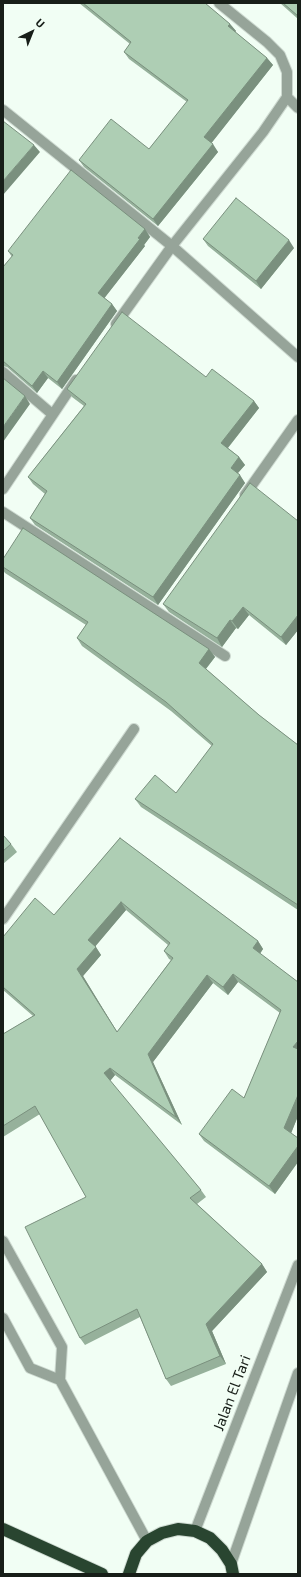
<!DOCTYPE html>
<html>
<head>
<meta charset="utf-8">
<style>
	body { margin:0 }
	#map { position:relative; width:301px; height:1577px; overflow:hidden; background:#f1fef4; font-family:"Exo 2",sans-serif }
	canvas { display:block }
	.frame { position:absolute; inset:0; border:4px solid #171e18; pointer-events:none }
	.north { position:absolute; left:12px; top:12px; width:40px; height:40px; -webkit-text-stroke:3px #f1fef4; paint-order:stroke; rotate:43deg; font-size:11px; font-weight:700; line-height:16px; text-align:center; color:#171e18 }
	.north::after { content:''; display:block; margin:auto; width:14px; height:18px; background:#171e18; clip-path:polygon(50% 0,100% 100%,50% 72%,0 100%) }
</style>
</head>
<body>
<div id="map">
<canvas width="301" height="1577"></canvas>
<div class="frame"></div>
<div class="north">U</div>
</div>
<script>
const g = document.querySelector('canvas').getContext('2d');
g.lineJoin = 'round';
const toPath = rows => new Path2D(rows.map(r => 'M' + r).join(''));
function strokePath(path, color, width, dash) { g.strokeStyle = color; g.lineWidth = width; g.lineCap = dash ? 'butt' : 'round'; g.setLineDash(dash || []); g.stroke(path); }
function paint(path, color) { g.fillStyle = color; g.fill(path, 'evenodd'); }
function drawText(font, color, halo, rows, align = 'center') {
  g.font = font + ' "Exo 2",sans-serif'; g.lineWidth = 3; g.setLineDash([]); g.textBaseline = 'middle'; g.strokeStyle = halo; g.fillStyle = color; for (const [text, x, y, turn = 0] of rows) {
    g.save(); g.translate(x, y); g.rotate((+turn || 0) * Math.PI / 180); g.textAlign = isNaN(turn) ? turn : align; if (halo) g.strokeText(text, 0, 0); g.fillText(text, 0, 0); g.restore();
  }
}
const minor = toPath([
	[287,97,298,108],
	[3,110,172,246,298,357],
	[116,324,172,246,263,132,287,97,287,72,280,55,267,42,219,3],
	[3,372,52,414],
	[3,489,76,380],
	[245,495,298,420],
	[3,512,225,656],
	[3,919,134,729],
	[3,1241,62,1347,60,1380,147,1541],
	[3,1318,30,1368,60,1380],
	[195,1531,298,1265],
	[231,1564,298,1373]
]);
const highway = toPath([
	[3,1529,102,1574],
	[129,1574,136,1554,147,1541,162,1533,178,1529,195,1531,210,1538,222,1550,231,1564,233,1574]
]);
strokePath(minor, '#cedad1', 12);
strokePath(highway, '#cedad1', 14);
strokePath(minor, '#96a499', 10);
strokePath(highway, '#294530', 12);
paint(toPath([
	[79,3,206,3,207,4,207,5,230,24,236,31,235,32,267,58,273,65,211,143,218,152,158,226,84,167,79,160,149,149,187,102,129,59,124,52,130,44],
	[280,3,298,3,298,19],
	[145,229,150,237,144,245,145,246,104,298,112,304,117,311,62,389,48,378,37,393,7,367,3,366,3,267,12,257,8,251],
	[203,239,294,248,261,289,208,246],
	[206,377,254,401,259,408,228,448,239,457,245,465,238,473,245,483,158,605,35,525,30,518,45,494,33,484,28,477,84,406,72,397,67,389],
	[298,521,298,630,286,645,249,615,238,629,236,628,222,647,169,612,163,604],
	[3,559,209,649,215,657,206,669,259,715,298,745,298,910,141,807,135,799,176,793,212,746,171,711,82,646,77,638,86,625,5,573,3,570],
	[3,835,11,844,17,852,3,864],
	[120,838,258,941,263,949,260,954,298,982,298,1116,291,1133,298,1138,298,1162,275,1194,204,1141,199,1134,244,1098,280,1013,238,982,228,995,213,983,153,1062,182,1125,115,1075,110,1081,201,1190,206,1197,197,1204,262,1264,267,1272,212,1331,226,1364,171,1386,166,1379,140,1317,85,1345,80,1338,86,1197,40,1114,3,1137,3,1034,33,1016,3,990,3,937,54,915],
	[126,910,168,945,164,951,169,959,171,960,117,1032,83,976,101,955,95,946]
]), '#96b19b');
paint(toPath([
	[230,24,236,31,234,34,228,26],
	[267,58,273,65,210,145,204,137],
	[213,144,218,152,158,226,153,219],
	[34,145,40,152,3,195,3,181],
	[145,229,150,237,144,245,145,246,103,300,98,293],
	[289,240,294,248,261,289,256,281],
	[112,304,117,311,62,389,57,382],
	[43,371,48,378,37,393,32,386],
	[25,396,30,404,3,442,3,427],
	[254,401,259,408,226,450,221,443],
	[239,457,245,465,236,475,231,468],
	[240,475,245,483,158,605,153,597],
	[243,607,249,615,238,629,232,621],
	[298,615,298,630,286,645,281,637],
	[230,620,236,628,222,647,217,638],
	[209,649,215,657,204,671,199,663],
	[121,902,126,910,94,948,88,940],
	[258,941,263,949,258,956,253,948],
	[96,947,101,955,83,976,122,1040,77,969],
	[233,974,238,982,228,995,223,987],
	[207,975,213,983,153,1062,182,1125,176,1117,148,1054],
	[298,1041,298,1054,293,1047],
	[110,1068,115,1075,110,1081,104,1073],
	[298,1095,298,1116,290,1136,284,1128],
	[298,1146,298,1162,275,1194,269,1186],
	[262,1264,267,1272,212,1331,226,1364,220,1356,206,1324]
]), '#7a907e');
const building = toPath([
	[83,3,205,3,230,24,228,26,267,58,204,137,213,144,153,219,79,160,111,119,149,149,188,100,124,52,131,42,83,3],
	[283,3,298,3,298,16,283,3],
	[3,121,34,145,3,181,3,121],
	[71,170,145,229,138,238,140,239,98,293,112,304,57,382,43,371,32,386,3,361,3,267,13,255,8,251,71,170],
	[236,198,289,240,256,281,203,239,236,198],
	[122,312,206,377,212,369,254,401,221,443,239,457,231,468,240,475,153,597,30,518,47,491,28,477,86,404,67,389,122,312],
	[3,378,25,396,3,427,3,378],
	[250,483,298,521,298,534,297,535,298,536,298,615,281,637,243,607,232,621,230,620,217,638,163,604,250,483],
	[23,528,209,649,199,663,259,715,298,745,298,905,135,799,155,775,176,793,213,744,166,702,77,638,88,622,3,567,3,559,23,528],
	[3,835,11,844,3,851,3,835],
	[120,838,258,941,253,948,298,982,298,1041,293,1047,298,1049,298,1095,284,1128,298,1138,298,1146,269,1186,199,1134,232,1089,244,1098,281,1010,233,974,223,987,207,975,148,1054,176,1117,110,1068,104,1073,201,1190,190,1198,262,1264,206,1324,220,1356,166,1379,137,1309,80,1338,25,1227,86,1197,35,1106,3,1126,3,1034,35,1015,3,987,3,937,35,898,54,915,120,838],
	[121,902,170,943,164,951,173,958,117,1032,77,969,96,947,88,940,121,902]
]);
paint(building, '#aeceb4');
strokePath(building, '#7a907e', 1);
drawText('15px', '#171e18', '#f1fef4', [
	["Jalan El Tari",232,1393,-69]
]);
</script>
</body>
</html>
